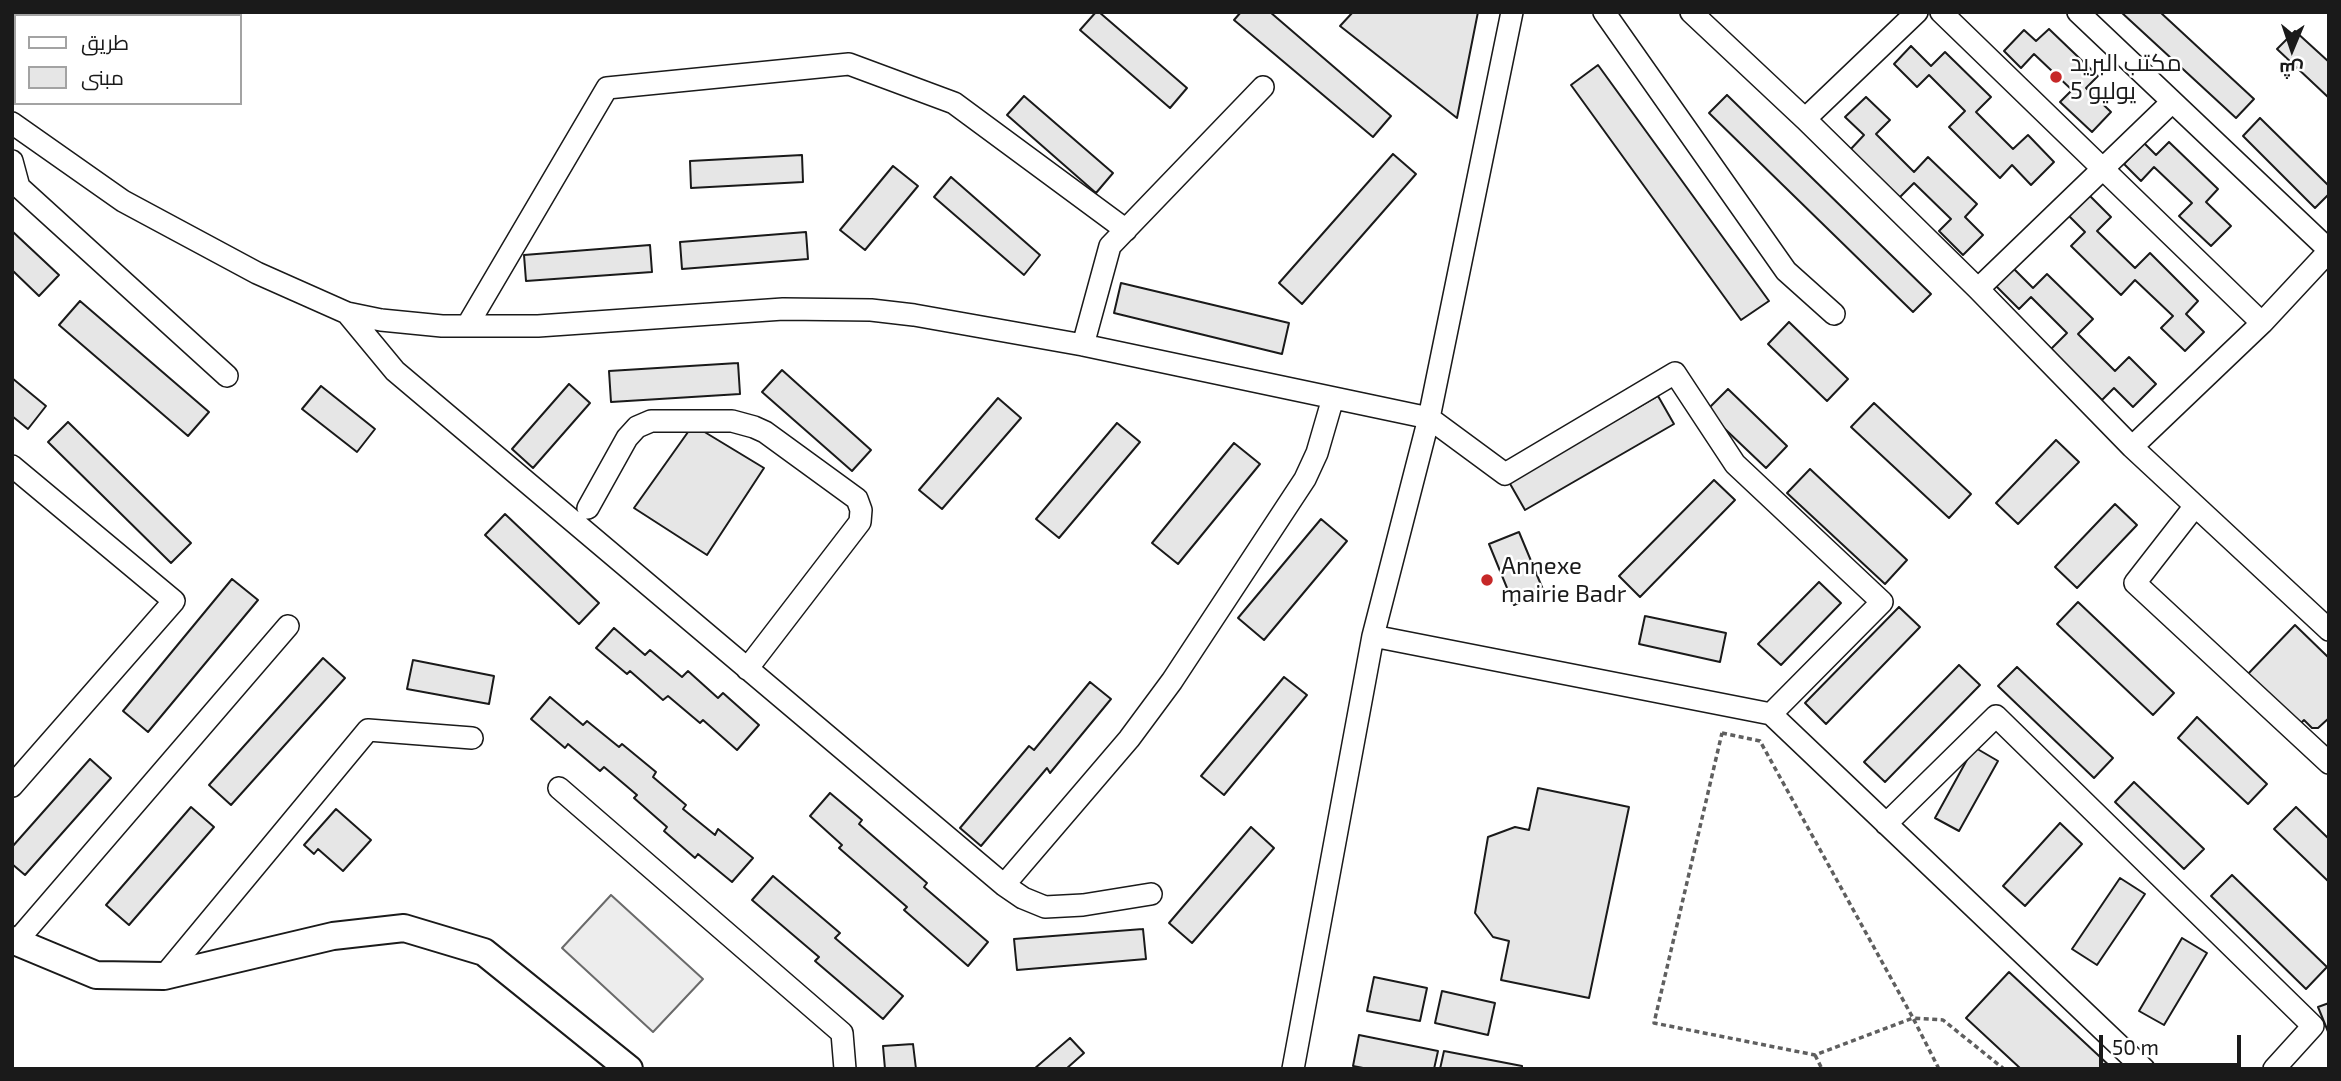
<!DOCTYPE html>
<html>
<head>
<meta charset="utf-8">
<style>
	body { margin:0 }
	#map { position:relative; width:2341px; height:1081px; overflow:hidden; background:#fff; font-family:"Exo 2",Cairo,sans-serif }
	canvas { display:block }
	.frame { position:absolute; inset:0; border:14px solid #1a1a1a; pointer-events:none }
	.legend { position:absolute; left:14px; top:14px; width:228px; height:91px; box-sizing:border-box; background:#fff; border:2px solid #a3a3a3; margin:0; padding:9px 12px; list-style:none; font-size:21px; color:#1a1a1a }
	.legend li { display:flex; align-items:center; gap:14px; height:35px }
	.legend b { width:35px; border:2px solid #a3a3a3 }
	.north { position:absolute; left:2257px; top:14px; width:70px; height:70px; -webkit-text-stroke:5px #fff; paint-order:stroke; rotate:182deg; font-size:19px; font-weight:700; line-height:28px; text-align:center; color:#1a1a1a }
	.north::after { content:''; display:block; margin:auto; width:24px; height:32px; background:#1a1a1a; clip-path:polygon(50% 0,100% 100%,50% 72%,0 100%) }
	.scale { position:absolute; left:2099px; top:1035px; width:142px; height:32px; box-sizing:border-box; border:4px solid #1a1a1a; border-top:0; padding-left:9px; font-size:21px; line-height:24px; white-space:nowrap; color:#1a1a1a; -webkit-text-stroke:5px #fff; paint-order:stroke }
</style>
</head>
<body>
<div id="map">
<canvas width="2341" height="1081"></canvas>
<div class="frame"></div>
<ul class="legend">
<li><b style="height:9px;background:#fff"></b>طريق</li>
<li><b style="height:19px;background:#e6e6e6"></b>مبنى</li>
</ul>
<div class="north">ش</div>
<div class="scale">50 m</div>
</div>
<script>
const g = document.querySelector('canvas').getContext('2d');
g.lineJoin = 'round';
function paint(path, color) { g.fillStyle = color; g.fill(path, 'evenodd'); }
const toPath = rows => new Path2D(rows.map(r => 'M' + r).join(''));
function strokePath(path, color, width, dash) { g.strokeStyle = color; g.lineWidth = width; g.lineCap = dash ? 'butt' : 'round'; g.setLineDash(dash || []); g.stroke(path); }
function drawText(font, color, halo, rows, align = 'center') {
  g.font = font + ' "Exo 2",Cairo,sans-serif'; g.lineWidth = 5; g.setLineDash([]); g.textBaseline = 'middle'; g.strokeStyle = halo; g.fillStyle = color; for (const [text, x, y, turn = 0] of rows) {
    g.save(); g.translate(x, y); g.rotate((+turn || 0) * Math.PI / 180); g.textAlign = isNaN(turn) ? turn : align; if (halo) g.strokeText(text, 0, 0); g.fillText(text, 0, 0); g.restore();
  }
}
const built = toPath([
	[611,895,703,979,653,1032,562,948,611,895]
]);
paint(built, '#ededed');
strokePath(built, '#6a6a6a', 2);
const building = toPath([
	[1096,12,1099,12,1187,88,1170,108,1080,30,1096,12],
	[1241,12,1270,12,1391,116,1373,137,1234,20,1241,12],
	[1353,12,1478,12,1457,118,1340,26,1353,12],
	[2121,12,2160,12,2254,99,2236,118,2121,12],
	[2049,29,2098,76,2086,88,2111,112,2092,132,2060,102,2072,90,2034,54,2021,68,2004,51,2024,30,2036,41,2049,29],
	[2295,31,2329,62,2329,98,2277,49,2295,31],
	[1911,46,1931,66,1945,52,1991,97,1976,112,2013,149,2028,135,2054,162,2031,185,2012,165,2000,178,1949,127,1965,111,1929,75,1917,87,1894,64,1911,46],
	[1598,65,1769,301,1741,320,1571,85,1598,65],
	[1727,95,1931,294,1913,312,1709,113,1727,95],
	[1024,96,1113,173,1096,193,1007,115,1024,96],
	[1866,97,1890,120,1876,134,1914,172,1928,157,1977,204,1965,217,1983,235,1963,255,1939,231,1951,219,1914,183,1899,198,1850,150,1864,135,1845,117,1866,97],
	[2260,118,2329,186,2329,194,2315,208,2243,136,2260,118],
	[2169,142,2218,189,2206,202,2231,226,2211,246,2179,216,2192,203,2154,167,2141,181,2124,164,2144,143,2156,155,2169,142],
	[1393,154,1416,174,1302,304,1279,283,1393,154],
	[802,155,803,182,691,188,690,161,802,155],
	[893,166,918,186,865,250,840,230,893,166],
	[951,177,1040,255,1024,275,934,197,951,177],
	[2087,193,2111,217,2097,231,2135,268,2150,253,2198,301,2186,314,2204,332,2185,351,2161,328,2173,316,2135,280,2121,295,2071,246,2085,232,2067,214,2087,193],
	[12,231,59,275,39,296,12,270,12,231],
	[806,232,808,259,682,269,680,242,806,232],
	[650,245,652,272,526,281,524,255,650,245],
	[2013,268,2033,288,2047,274,2093,319,2078,334,2115,371,2129,357,2156,384,2133,407,2114,388,2102,400,2051,349,2067,333,2031,297,2019,309,1996,286,2013,268],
	[1121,283,1289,323,1282,354,1114,313,1121,283],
	[80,301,209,412,188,436,59,325,80,301],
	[1789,322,1848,379,1827,401,1768,344,1789,322],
	[738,363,740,394,611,402,609,371,738,363],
	[782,370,871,450,852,471,762,392,782,370],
	[12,378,46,406,28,429,12,416,12,378],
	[569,384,590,403,533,468,512,449,569,384],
	[321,386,375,429,357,452,302,409,321,386],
	[1728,389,1787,446,1766,468,1706,411,1728,389],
	[1658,396,1674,424,1525,510,1509,482,1658,396],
	[998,398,1021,418,942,509,919,490,998,398],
	[1874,403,1971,494,1949,518,1851,427,1874,403],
	[68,422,191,543,171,563,48,442,68,422],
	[1117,423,1140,442,1059,538,1036,519,1117,423],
	[693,425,764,468,707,555,634,508,693,425],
	[2056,440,2079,462,2018,524,1996,503,2056,440],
	[1234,443,1260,464,1178,564,1152,543,1234,443],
	[1810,469,1907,560,1885,584,1787,493,1810,469],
	[1714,480,1735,500,1640,597,1619,576,1714,480],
	[2115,504,2137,525,2077,588,2055,567,2115,504],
	[505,514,599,603,579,624,485,535,505,514],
	[1321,519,1347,541,1264,640,1238,618,1321,519],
	[1519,532,1544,592,1514,605,1489,544,1519,532],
	[232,579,258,600,148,732,123,711,232,579],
	[1819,582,1841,603,1781,665,1758,644,1819,582],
	[2078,602,2174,693,2153,715,2057,624,2078,602],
	[1899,607,1920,627,1826,724,1805,703,1899,607],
	[1645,616,1726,633,1720,662,1639,644,1645,616],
	[2295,625,2329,658,2329,718,2318,728,2312,728,2304,720,2299,725,2247,675,2295,625],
	[614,628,645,655,650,650,682,677,688,671,718,698,723,693,759,725,737,750,703,720,700,723,668,696,663,700,630,671,627,674,596,648,614,628],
	[323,658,345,678,231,805,209,785,323,658],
	[413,660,494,676,489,704,407,689,413,660],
	[1959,665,1980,685,1885,782,1864,762,1959,665],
	[2017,667,2113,758,2094,778,1998,686,2017,667],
	[1284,677,1307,695,1224,795,1201,776,1284,677],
	[1090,682,1111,699,1050,773,1047,768,981,846,960,828,1029,746,1034,750,1090,682],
	[550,697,583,725,587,721,619,747,622,744,656,772,653,777,686,805,683,809,715,835,718,829,753,858,732,882,698,854,695,858,664,831,667,827,634,798,637,795,604,767,600,771,568,744,565,748,531,719,550,697],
	[2197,717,2267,784,2248,804,2178,738,2197,717],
	[1974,747,1998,761,1959,831,1935,818,1974,747],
	[90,759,111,778,25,875,12,864,12,847,90,759],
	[2134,782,2204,849,2184,869,2115,802,2134,782],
	[1538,788,1629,807,1589,998,1501,980,1509,941,1493,937,1475,913,1488,837,1515,827,1529,830,1538,788],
	[830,793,862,820,859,824,927,883,924,887,988,942,968,966,904,910,907,907,839,848,842,845,810,816,830,793],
	[191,807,214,827,129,925,106,905,191,807],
	[2296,807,2329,839,2329,882,2274,829,2296,807],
	[336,809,371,840,343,871,318,849,314,854,304,845,336,809],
	[2060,823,2082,844,2025,906,2003,886,2060,823],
	[1251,827,1274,848,1192,943,1169,923,1251,827],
	[2232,875,2327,967,2306,989,2211,896,2232,875],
	[773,876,840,933,835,938,903,996,883,1019,815,961,819,957,752,900,773,876],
	[2120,878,2145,894,2097,965,2072,949,2120,878],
	[1143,929,1146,959,1017,970,1014,939,1143,929],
	[2182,938,2207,953,2164,1025,2139,1011,2182,938],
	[2009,972,2113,1069,2021,1069,1966,1018,2009,972],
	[1374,977,1427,988,1420,1021,1367,1011,1374,977],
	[1442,991,1495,1003,1488,1035,1435,1023,1442,991],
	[2329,1003,2329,1034,2318,1007,2329,1003],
	[1359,1035,1438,1051,1434,1069,1368,1069,1353,1066,1359,1035],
	[1070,1038,1084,1053,1066,1069,1034,1069,1070,1038],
	[913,1044,916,1069,885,1069,883,1046,913,1044],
	[1444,1051,1522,1066,1522,1069,1440,1069,1444,1051]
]);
paint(building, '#e6e6e6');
strokePath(building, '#1a1a1a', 2);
const minor = toPath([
	[1604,12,1786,271,1834,314],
	[1691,12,1805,119,1978,289,2132,447,2329,630],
	[1941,12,2262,323],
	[2078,12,2329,250],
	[1805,119,1917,12],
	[12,123,123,201,257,273,347,313,381,320,442,326,538,326,783,309,871,310,914,315,1083,345,1429,418,1505,474,1675,373,1735,464,1882,602,1771,714],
	[12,161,19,187,227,376],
	[1978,289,2172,102],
	[347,313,395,371,1004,885,1023,898,1045,907,1083,905,1151,894],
	[467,326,607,88,849,64,954,103,1126,230],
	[1083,345,1110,246,1263,87],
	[2132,447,2262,323,2329,251],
	[12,466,174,601,12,786],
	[2195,506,2135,583,2329,763],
	[588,508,627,438,637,427,651,421,732,421,754,427,765,432,857,499,861,510,860,522,747,669],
	[1373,636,1771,714,2144,1069],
	[559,788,842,1033,845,1069],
	[1886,824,1996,716,2313,1026,2274,1069],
	[1004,885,1129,739,1172,681,1305,479,1317,453,1333,398],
	[16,942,288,626],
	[164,976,368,730,472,738],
	[1293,1069,1373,636,1429,418,1512,12]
]);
const major = toPath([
	[12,940,96,975,164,976,333,936,404,928,484,952,629,1069]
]);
strokePath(minor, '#1a1a1a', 24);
strokePath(major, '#1a1a1a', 30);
strokePath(toPath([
	[1722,733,1760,741,1913,1018,1815,1055,1654,1023,1722,733],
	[1815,1055,1822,1069],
	[1939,1069,1913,1018,1943,1020,2004,1069]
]), '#5f5f5f', 3.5, [5, 3.5]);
strokePath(minor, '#fff', 21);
strokePath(major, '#fff', 26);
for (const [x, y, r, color] of [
	[2056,77,7,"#c62828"],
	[1487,580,7,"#c62828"]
]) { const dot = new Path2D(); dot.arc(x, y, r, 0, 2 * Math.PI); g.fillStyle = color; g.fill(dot); strokePath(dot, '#fff', 2.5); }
drawText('24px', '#1a1a1a', '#fff', [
	["مكتب البريد",2070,63],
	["5 يوليو",2070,91],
	["Annexe",1501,566],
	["mairie Badr",1501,594]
], 'left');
</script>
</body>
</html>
